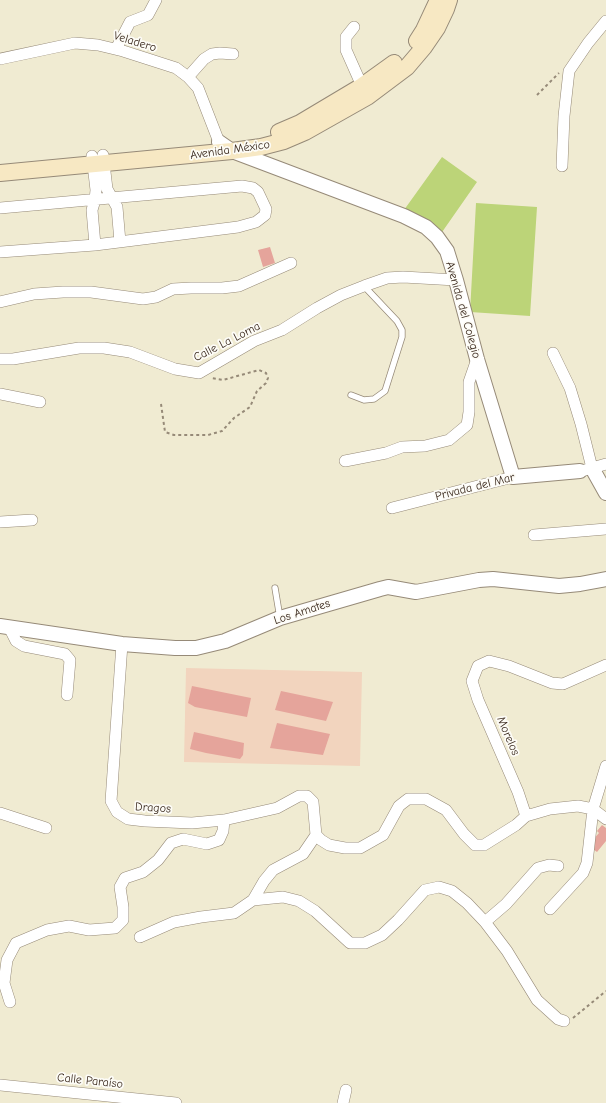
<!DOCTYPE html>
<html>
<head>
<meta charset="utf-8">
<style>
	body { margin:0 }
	canvas { display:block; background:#f0ebd2 }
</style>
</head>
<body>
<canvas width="606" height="1103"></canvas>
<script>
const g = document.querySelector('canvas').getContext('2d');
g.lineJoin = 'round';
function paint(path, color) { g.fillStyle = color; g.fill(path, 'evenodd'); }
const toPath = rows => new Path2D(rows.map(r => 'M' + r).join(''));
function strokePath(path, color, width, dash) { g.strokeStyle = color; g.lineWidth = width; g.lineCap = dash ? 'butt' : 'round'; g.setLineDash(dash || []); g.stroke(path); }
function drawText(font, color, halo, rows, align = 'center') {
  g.font = font + ' "Comic Neue",sans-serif'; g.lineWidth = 3.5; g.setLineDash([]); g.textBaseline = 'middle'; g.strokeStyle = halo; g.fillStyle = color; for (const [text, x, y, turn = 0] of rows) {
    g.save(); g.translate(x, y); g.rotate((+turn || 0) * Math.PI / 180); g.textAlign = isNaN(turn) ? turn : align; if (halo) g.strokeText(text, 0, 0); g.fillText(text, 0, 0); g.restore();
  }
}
paint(toPath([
	[186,668,362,672,360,766,184,762]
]), '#f2d4be');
paint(toPath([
	[442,157,477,182,440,235,404,210],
	[476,203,537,207,530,316,470,312]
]), '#bcd478');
paint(toPath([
	[270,247,275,263,263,267,258,250],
	[192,686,251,698,247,717,195,707,188,703],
	[281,691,333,702,326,721,275,710],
	[277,723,330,734,323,755,270,748],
	[194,732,244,743,243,755,240,759,206,753,190,749],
	[602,825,606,828,606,841,597,852,589,846,589,844,599,833,597,831]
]), '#e5a49b');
const service = toPath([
	[351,395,364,400,374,399,385,391,402,337,402,330,397,321,364,286],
	[275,588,280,618]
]);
const minor = toPath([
	[354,27,346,37,346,50,362,86],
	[116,49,130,22,148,15,156,0],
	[0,59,75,43,98,45,123,51,176,68,188,77,198,88,219,142],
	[188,77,204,59,212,54,220,53,233,54],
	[103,155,107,189,117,207,120,242],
	[92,156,96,190,95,200,92,210,95,245],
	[562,166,564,116,569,71,588,43,606,21],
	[0,208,242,186,253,188,258,192,266,209,265,215,256,222,238,227,95,245,0,252],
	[0,302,34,294,63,292,91,292,143,299,156,297,173,289,191,288,222,288,239,286,291,263],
	[553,353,570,388,581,424,592,468],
	[0,359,13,359,79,348,104,348,130,352,175,369,199,373,254,341,282,330,317,308,341,295,364,286,387,278,403,277,456,280],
	[0,394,40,402],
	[345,461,386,453,402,447,425,446,449,440,467,425,469,412,469,382,477,359],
	[585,470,606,464],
	[392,508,513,477],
	[0,522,32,520],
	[534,535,606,529],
	[9,627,16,641,24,646,65,654,70,660,67,695],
	[122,644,111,801,117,812,128,819,145,821,192,823,224,820,277,808,299,796,307,796,313,802,316,835,321,840,329,845,345,848,360,848,383,835,399,806,408,799,426,799,446,810,464,834,475,845,484,845,516,825,526,816,550,809,578,806,593,809,606,819],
	[0,813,46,828],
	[526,816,518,792,478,700,472,681,478,666,489,661,509,666,552,683,563,684,606,665],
	[253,900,264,881,273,870,303,854,316,835],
	[550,909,583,873,587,863,593,809,606,766],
	[485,922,506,904,538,868,549,865,558,866],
	[140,937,174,922,201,917,234,913,253,900,283,897,299,901,315,911,350,943,365,943,382,935,398,920,425,890,439,887,452,891,467,903,485,922,507,951,537,1000,558,1019,564,1021],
	[10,1002,4,983,7,960,16,943,47,930,69,926,89,930,115,928,123,920,123,907,120,887,125,878,143,872,158,860,171,843,183,839,207,844,219,840,223,831,224,820],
	[0,1085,176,1103],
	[343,1103,346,1090]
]);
const tertiary = toPath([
	[219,142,232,151,404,216,426,227,437,237,447,251,456,280,477,359,513,477,580,471],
	[592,468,606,493],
	[0,626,122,644,175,648,196,648,225,641,280,618,380,589,388,587,416,592,479,580,493,579,559,586,580,584,606,579]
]);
const secondary = toPath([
	[417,41,424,30,438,0],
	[279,132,300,123,362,86,394,63],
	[0,173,232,151,261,147,284,141,305,132,367,97,407,67,424,47,437,28,446,9,449,0]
]);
strokePath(service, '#968a78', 7);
strokePath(minor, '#968a78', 12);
strokePath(tertiary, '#968a78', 16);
strokePath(secondary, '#968a78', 18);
strokePath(toPath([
	[537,95,559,73],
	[161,404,165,432,174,435,208,435,222,431,234,418,250,407,257,391,266,383,268,378,266,373,259,370,223,380,211,378],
	[573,1018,606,991]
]), '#968a78', 2, [3, 3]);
strokePath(service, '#fff', 5.5);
strokePath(minor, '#fff', 11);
strokePath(tertiary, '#fff', 14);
strokePath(secondary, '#f7e8c3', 16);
drawText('12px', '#3b2a1e', '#fdfcf7', [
	["Veladero",135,42,17],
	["Avenida México",230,150,-8],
	["Avenida del Colegio",463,310,74],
	["Calle La Loma",227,342,-27],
	["Privada del Mar",475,487,-14],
	["Los Amates",302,612,-18],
	["Morelos",508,736,67],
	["Dragos",153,808,4],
	["Calle Paraíso",90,1081,6]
]);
</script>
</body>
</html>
